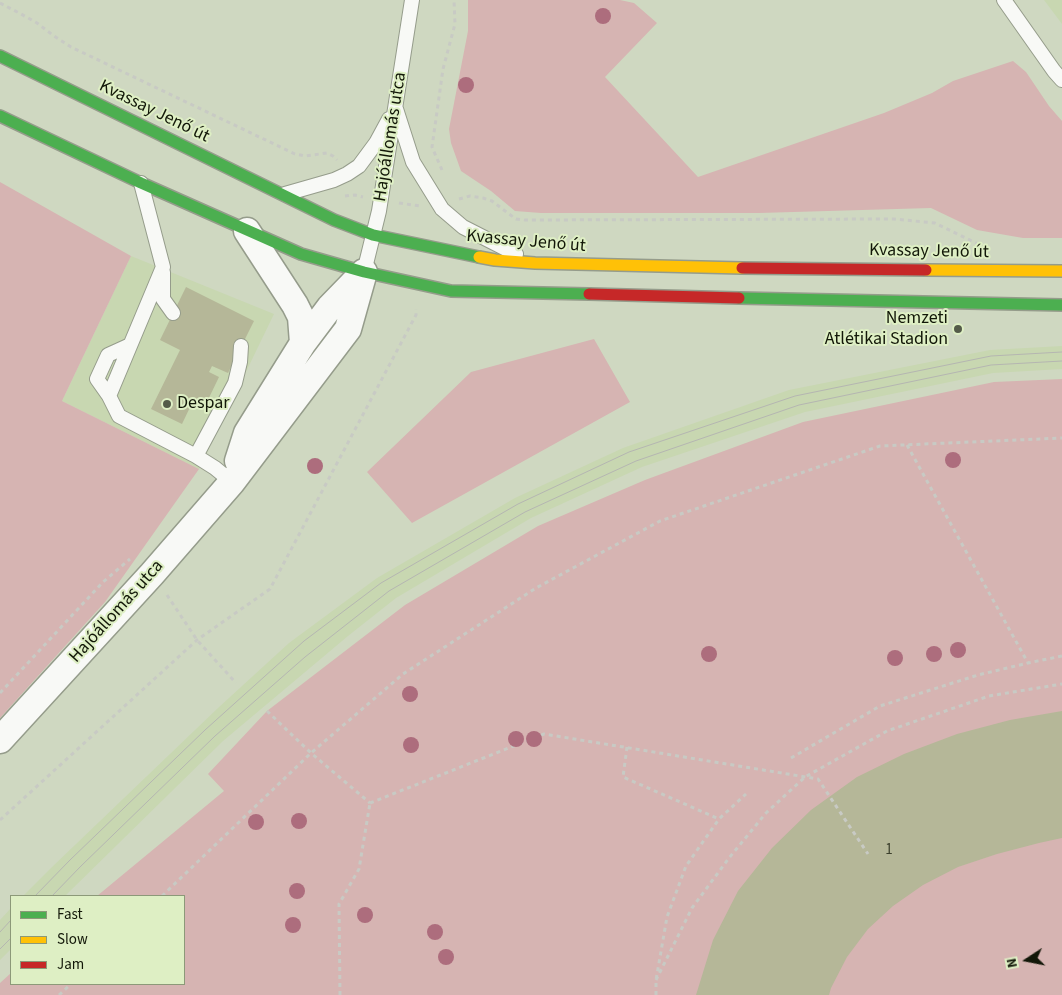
<!DOCTYPE html>
<html>
<head>
<meta charset="utf-8">
<style>
	body { margin:0 }
	#map { position:relative; width:1062px; height:995px; overflow:hidden; background:#cfd8c1; font-family:"Source Sans 3",sans-serif }
	canvas { display:block }
	.legend { position:absolute; left:10px; top:895px; width:175px; height:90px; box-sizing:border-box; background:#deefc4; border:1px solid #8c9979; margin:0; padding:6px 9px; list-style:none; font-size:15px; color:#121708 }
	.legend li { display:flex; align-items:center; gap:10px; height:25px }
	.legend b { width:25px; border:1px solid #8c9979 }
	.north { position:absolute; left:1002px; top:935px; width:50px; height:50px; -webkit-text-stroke:4px #deefc4; paint-order:stroke; rotate:259deg; font-size:14px; font-weight:700; line-height:20px; text-align:center; color:#121708 }
	.north::after { content:''; display:block; margin:auto; width:18px; height:22px; background:#121708; clip-path:polygon(50% 0,100% 100%,50% 72%,0 100%) }
</style>
</head>
<body>
<div id="map">
<canvas width="1062" height="995"></canvas>
<ul class="legend">
<li><b style="height:6px;background:#4caf50"></b>Fast</li>
<li><b style="height:6px;background:#ffc107"></b>Slow</li>
<li><b style="height:6px;background:#c62828"></b>Jam</li>
</ul>
<div class="north">N</div>
</div>
<script>
const g = document.querySelector('canvas').getContext('2d');
g.lineJoin = 'round';
function paint(path, color) { g.fillStyle = color; g.fill(path, 'evenodd'); }
const toPath = rows => new Path2D(rows.map(r => 'M' + r).join(''));
function strokePath(path, color, width, dash) { g.strokeStyle = color; g.lineWidth = width; g.lineCap = dash ? 'butt' : 'round'; g.setLineDash(dash || []); g.stroke(path); }
function drawText(font, color, halo, rows, align = 'center') {
  g.font = font + ' "Source Sans 3",sans-serif'; g.lineWidth = 4; g.setLineDash([]); g.textBaseline = 'middle'; g.strokeStyle = halo; g.fillStyle = color; for (const [text, x, y, turn = 0] of rows) {
    g.save(); g.translate(x, y); g.rotate((+turn || 0) * Math.PI / 180); g.textAlign = isNaN(turn) ? turn : align; if (halo) g.strokeText(text, 0, 0); g.fillText(text, 0, 0); g.restore();
  }
}
paint(toPath([
	[1044,0,1062,0,1062,24],
	[131,256,274,314,199,469,62,401],
	[1062,346,1062,369,993,373,805,412,642,467,531,518,396,598,348,636,223,741,65,896,23,896,52,867,218,708,289,643,377,578,515,498,623,448,789,390,990,350],
	[11,908,11,949,0,960,0,920]
]), '#c8d7b1');
paint(toPath([
	[468,0,620,0,634,3,657,23,605,77,698,177,884,113,932,93,953,81,1013,61,1026,72,1049,106,1062,121,1062,238,1023,238,977,230,931,208,759,213,541,213,515,211,491,191,461,171,451,143,449,129,468,31],
	[0,182,131,256,62,401,199,469,105,602,0,718],
	[594,339,630,402,412,523,367,472,471,372],
	[1062,379,1062,995,0,995,0,983,11,973,11,984,184,984,184,896,97,896,224,791,208,774,267,711,405,605,538,526,645,480,803,422,994,382]
]), '#d6b4b2');
paint(toPath([
	[186,287,254,321,228,373,212,366,209,372,219,377,205,406,193,401,182,424,151,409,180,350,160,340],
	[1062,711,1062,838,1039,843,997,854,958,867,923,885,893,906,868,929,847,957,831,988,829,995,696,995,713,940,738,891,772,848,811,810,857,777,904,754,957,734,1010,720]
]), '#b5b798');
const lane = toPath([
	[1004,0,1054,71,1062,80],
	[396,109,413,162,442,209,463,227,516,254],
	[141,183,163,267,109,396,119,416,196,456,215,468,232,482],
	[285,194,334,180,347,174,359,166,376,143,389,119],
	[163,272,163,299,173,313],
	[364,272,379,211,412,0],
	[109,396,97,379,108,355,130,345],
	[196,456,235,383,240,362,241,346]
]);
const street = toPath([
	[247,231,295,305,301,317,303,343],
	[238,461,247,433,303,343,330,307,363,273],
	[0,740,152,574,232,482,348,329,364,272]
]);
const fast = toPath([
	[0,56,334,220,373,235,479,257],
	[0,116,141,183,301,254,364,272,451,291,589,294],
	[739,298,1062,305]
]);
const slow = toPath([
	[479,257,495,260,535,263,742,268],
	[926,270,1062,271]
]);
const jam = toPath([
	[742,268,926,270],
	[589,294,739,298]
]);
strokePath(lane, '#959c8b', 16);
strokePath(street, '#959c8b', 29);
strokePath(fast, '#959c8b', 14);
strokePath(slow, '#959c8b', 14);
strokePath(jam, '#959c8b', 14);
strokePath(toPath([
	[0,3,21,14,37,23,54,36,71,47,295,154,305,156,327,153,333,156,337,160],
	[442,170,432,147,443,69,455,24,454,0],
	[345,196,355,195,363,197],
	[459,199,470,196,483,198,492,201,509,214,516,219,525,220,894,219,935,223,978,244],
	[399,203,420,206],
	[907,445,1028,663],
	[167,595,197,640,236,683],
	[0,693,103,582,130,559],
	[267,711,311,753,370,803],
	[627,747,623,777,719,819],
	[791,758,880,706,978,675,1028,663,1062,656],
	[370,803,544,734,818,779,868,854],
	[0,820,197,640,270,589,416,315,416,309],
	[162,896,311,753,403,674,536,588,660,521,880,446,1062,438],
	[656,980,692,908,729,858,766,813,805,777,887,731,989,696,1062,684],
	[59,995,71,984],
	[340,995,339,904,359,869,370,803],
	[656,995,656,980,667,917,686,866,719,819,746,794]
]), '#c8cac4', 3, [4, 4]);
strokePath(lane, '#f8f9f6', 14);
strokePath(street, '#f8f9f6', 26);
strokePath(fast, '#4caf50', 11);
strokePath(slow, '#ffc107', 11);
strokePath(jam, '#c62828', 11);
strokePath(toPath([
	[35,896,70,860,205,730,304,641,381,583,518,504,629,452,795,396,991,356,1062,352],
	[52,896,81,866,215,736,305,657,389,591,525,512,636,461,799,405,991,365,1062,361],
	[0,932,11,920],
	[0,949,11,938]
]), '#b5b6b1', 1);
g.fillStyle = '#ad6d7d';
for (const [x, y] of [
	[603,16],
	[466,85],
	[953,460],
	[315,466],
	[958,650],
	[709,654],
	[934,654],
	[895,658],
	[410,694],
	[516,739],
	[534,739],
	[411,745],
	[299,821],
	[256,822],
	[297,891],
	[365,915],
	[293,925],
	[435,932],
	[446,957]
]) { g.beginPath(); g.arc(x, y, 8, 0, 2 * Math.PI); g.fill(); }
for (const [x, y, r, color] of [
	[958,329,5,"#545b49"],
	[167,404,5,"#545b49"]
]) { const dot = new Path2D(); dot.arc(x, y, r, 0, 2 * Math.PI); g.fillStyle = color; g.fill(dot); strokePath(dot, '#deefc4', 2); }
drawText('15px', '#3b3f2c', null, [
	["1",889,851]
]);
drawText('18px', '#121708', '#deefc4', [
	["Kvassay Jenő út",154,112,26],
	["Hajóállomás utca",391,137,-81],
	["Kvassay Jenő út",526,242,5],
	["Kvassay Jenő út",929,252,1],
	["Hajóállomás utca",117,612,-48]
]);
drawText('18px', '#121708', '#deefc4', [
	["Nemzeti",948,319],
	["Atlétikai Stadion",948,340],
	["Despar",177,404,"left"]
], 'right');
</script>
</body>
</html>
